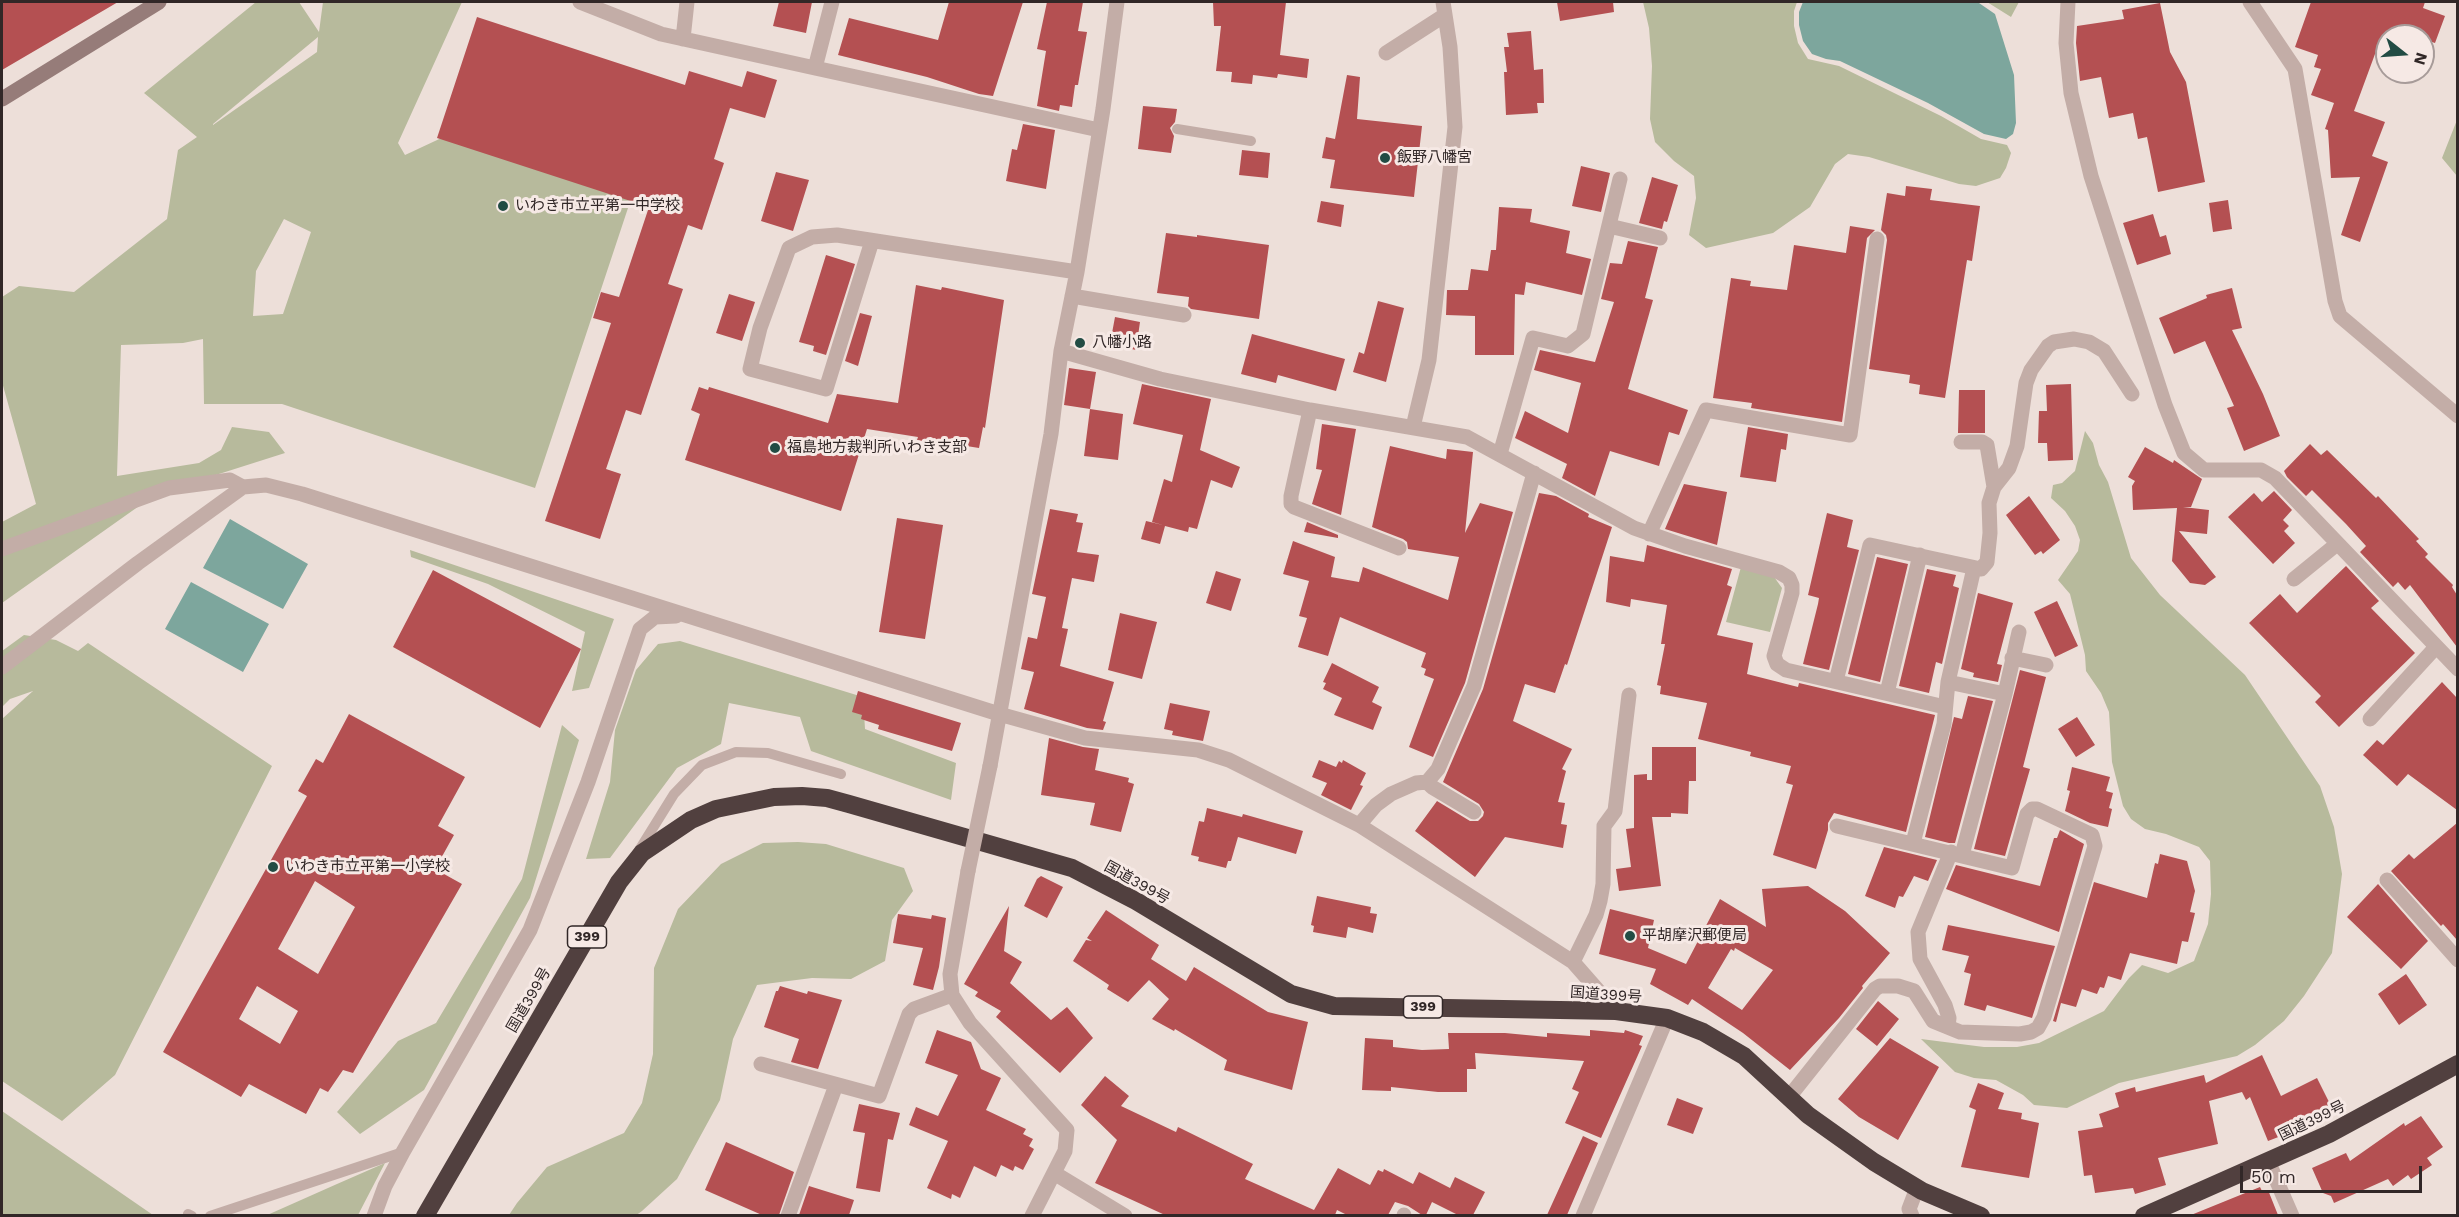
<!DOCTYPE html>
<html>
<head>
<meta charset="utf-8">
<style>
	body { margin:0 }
	#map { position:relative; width:2459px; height:1217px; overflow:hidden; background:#eddfd9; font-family:"Work Sans",sans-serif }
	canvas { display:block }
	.frame { position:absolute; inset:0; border:3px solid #312727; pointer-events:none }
	.north { position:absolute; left:2375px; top:24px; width:60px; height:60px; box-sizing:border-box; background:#f6e9e5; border:2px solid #a79b99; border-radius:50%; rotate:107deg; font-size:16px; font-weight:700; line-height:24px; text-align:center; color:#312727 }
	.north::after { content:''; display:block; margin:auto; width:21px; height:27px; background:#224c44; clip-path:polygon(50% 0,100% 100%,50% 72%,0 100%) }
	.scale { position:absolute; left:2240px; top:1166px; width:182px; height:27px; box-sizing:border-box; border:3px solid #312727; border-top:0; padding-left:8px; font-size:18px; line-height:21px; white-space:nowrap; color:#312727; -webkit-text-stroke:4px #f6e9e5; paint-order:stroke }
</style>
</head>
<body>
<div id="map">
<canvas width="2459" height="1217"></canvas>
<div class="frame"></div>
<div class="north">N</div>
<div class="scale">50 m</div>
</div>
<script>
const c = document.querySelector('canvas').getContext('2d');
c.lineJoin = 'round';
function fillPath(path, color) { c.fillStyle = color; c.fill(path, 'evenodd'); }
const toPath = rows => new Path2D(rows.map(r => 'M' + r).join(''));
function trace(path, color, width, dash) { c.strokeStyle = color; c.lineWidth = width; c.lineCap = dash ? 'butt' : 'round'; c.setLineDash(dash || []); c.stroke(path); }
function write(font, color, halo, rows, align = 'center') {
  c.font = font + ' "Work Sans","Noto Sans JP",sans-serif'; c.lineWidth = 6; c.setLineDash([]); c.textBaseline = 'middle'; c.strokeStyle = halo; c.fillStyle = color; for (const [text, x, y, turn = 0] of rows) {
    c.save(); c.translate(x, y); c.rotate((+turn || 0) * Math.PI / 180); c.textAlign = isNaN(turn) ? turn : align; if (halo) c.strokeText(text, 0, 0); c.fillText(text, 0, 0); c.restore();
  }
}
fillPath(toPath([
	[256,2,299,2,319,32,323,2,462,2,398,143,405,155,450,134,631,199,535,488,282,404,204,404,203,339,183,343,121,345,117,476,199,463,221,450,232,427,269,432,285,453,156,494,2,603,2,522,36,504,2,382,2,297,19,286,74,292,167,219,178,150,197,137,144,93],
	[318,37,317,52,213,125,213,124],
	[284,219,311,232,283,314,253,316,256,271],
	[1643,2,1797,2,1794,11,1794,26,1798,43,1808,59,1839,66,1941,116,1981,139,2007,145,2011,153,2006,168,2000,178,1976,186,1959,184,1869,157,1848,154,1835,164,1810,207,1773,233,1706,248,1689,235,1696,198,1694,176,1674,161,1655,142,1650,119,1652,66,1649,28],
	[1987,2,2019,2,2011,17],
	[2457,120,2457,176,2442,158],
	[2085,431,2093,443,2099,465,2108,482,2131,558,2160,595,2245,675,2320,786,2334,827,2342,874,2332,953,2304,996,2284,1021,2255,1045,2237,1056,2119,1083,2067,1108,2034,1105,2023,1095,1996,1080,1974,1078,1955,1072,1921,1039,1984,1047,2017,1047,2039,1043,2104,1011,2129,978,2142,965,2168,973,2194,961,2208,924,2211,894,2210,861,2199,847,2166,834,2145,829,2131,819,2123,806,2112,762,2109,712,2101,693,2086,671,2085,655,2070,594,2058,580,2078,551,2080,540,2075,526,2065,511,2051,498,2053,485,2062,483,2075,471],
	[410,550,614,619,589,688,572,691,585,632,488,584,411,557],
	[1741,567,1772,574,1782,588,1770,632,1726,622],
	[24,635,56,640,78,651,88,643,272,766,115,1075,62,1121,2,1081,2,719,33,691,10,699,2,707,2,651],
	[680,641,863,697,865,729,956,763,951,800,811,751,800,717,729,703,721,744,677,768,610,858,586,859,610,782,615,730,636,670,658,644],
	[562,725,579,740,530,898,424,1090,360,1134,337,1112,398,1041,436,1023,522,879],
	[798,842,826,844,904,868,913,891,892,920,885,961,851,979,812,978,757,985,733,1039,720,1100,677,1179,642,1211,635,1216,509,1215,517,1203,547,1167,624,1133,642,1103,653,1054,654,968,678,909,721,864,763,843],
	[2,1111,153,1215,2,1215],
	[385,1163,358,1215,265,1216,337,1184]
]), '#b7ba9c');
fillPath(toPath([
	[1803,2,1979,3,1995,14,2014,75,2016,123,2013,134,2006,139,1984,134,1928,103,1840,61,1826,59,1812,54,1803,41,1799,25,1799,12],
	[230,519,308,564,283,609,203,568],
	[191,582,269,624,243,672,165,629]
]), '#7da69d');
fillPath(toPath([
	[2,2,118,2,2,70],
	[779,2,812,2,806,33,773,26],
	[949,2,1023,2,993,96,979,94,927,77,838,55,849,18,938,40],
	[1047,2,1083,2,1078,31,1087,32,1078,85,1075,85,1072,107,1060,105,1059,111,1037,106,1046,51,1037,49],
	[1213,2,1286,2,1280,55,1309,59,1307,78,1278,74,1277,78,1253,75,1252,84,1231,82,1232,72,1216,71,1221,26,1214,26],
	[1557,2,1613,2,1614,12,1560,21],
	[2311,2,2425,2,2423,8,2445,16,2435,43,2423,39,2423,36,2387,36,2387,59,2375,54,2354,111,2385,122,2372,156,2388,162,2360,242,2341,235,2360,177,2331,178,2328,130,2325,129,2334,103,2311,95,2321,69,2314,67,2318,55,2295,47],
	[2160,3,2170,52,2186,82,2205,182,2158,192,2147,137,2138,139,2133,113,2109,118,2101,77,2080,81,2076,43,2077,26,2124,19,2122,10],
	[477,17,685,85,689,71,742,87,747,71,777,80,765,118,730,108,714,159,724,163,702,230,688,225,668,284,683,289,641,415,626,410,606,469,621,474,600,539,545,521,611,323,593,318,601,292,619,297,649,207,437,138],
	[1531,31,1534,70,1543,69,1544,103,1537,103,1538,113,1506,115,1504,72,1507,72,1504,47,1509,47,1507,33],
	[1347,75,1360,77,1357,119,1422,126,1414,197,1330,188,1335,160,1322,158,1326,137,1335,139],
	[1143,106,1177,109,1175,122,1170,128,1174,136,1171,153,1138,149],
	[1023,124,1055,130,1046,189,1006,181,1012,149,1017,150],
	[1242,150,1270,153,1268,178,1239,175],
	[1581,166,1610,173,1601,212,1572,206],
	[776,172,809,180,793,231,761,221],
	[1652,177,1678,185,1667,222,1664,221,1662,229,1639,223],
	[1906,186,1932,189,1930,200,1980,206,1972,261,1967,260,1945,398,1919,394,1920,385,1909,383,1910,375,1869,369,1887,240,1886,235,1881,230,1887,193,1905,196],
	[2228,200,2232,229,2213,232,2209,203],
	[1321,201,1344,205,1341,227,1317,222],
	[1499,207,1532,209,1530,222,1570,231,1566,253,1591,259,1582,295,1526,282,1524,295,1515,294,1514,355,1475,355,1475,316,1446,315,1447,290,1468,290,1471,269,1488,271,1491,250,1496,250],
	[2153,214,2160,237,2166,235,2171,254,2137,265,2123,223],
	[1850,226,1875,230,1867,238,1842,422,1751,408,1752,403,1713,398,1731,278,1751,281,1750,286,1787,290,1794,245,1846,253],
	[1166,233,1197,237,1197,235,1269,245,1259,319,1191,309,1188,306,1189,297,1157,293],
	[1628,241,1658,247,1645,298,1653,300,1628,389,1688,410,1679,435,1669,432,1659,466,1610,451,1595,496,1562,478,1567,464,1515,438,1525,411,1568,433,1581,383,1534,370,1540,350,1595,362,1614,302,1601,299,1610,263,1622,264],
	[826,255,855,264,826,355,813,351,814,346,799,342],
	[916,285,941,290,942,287,1004,300,985,428,983,427,979,448,954,444,953,446,917,440,918,437,867,429,841,511,685,460,700,414,691,410,699,387,708,390,709,387,828,423,837,394,898,403],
	[2232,288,2242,328,2232,330,2263,394,2280,436,2244,451,2227,408,2234,406,2205,341,2174,354,2159,318,2207,298,2206,295],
	[729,294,755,302,742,341,716,333],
	[1378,301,1404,308,1386,382,1353,372,1359,352,1364,354],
	[860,313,872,316,858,366,845,361],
	[1115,317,1140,322,1136,350,1110,344],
	[1252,334,1345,359,1336,391,1278,375,1276,383,1241,374],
	[1069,368,1096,372,1090,409,1123,414,1118,460,1084,456,1090,409,1064,405],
	[1142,384,1211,399,1200,450,1240,467,1232,488,1211,480,1197,529,1189,527,1188,532,1165,526,1160,544,1141,539,1146,521,1163,525,1152,522,1164,479,1172,482,1183,435,1133,424],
	[2071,384,2073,460,2048,461,2047,443,2038,443,2039,411,2047,411,2046,385],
	[1959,390,1985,390,1985,433,1958,433],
	[1322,424,1356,429,1341,515,1312,504,1322,470,1316,469],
	[1748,427,1788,434,1786,450,1781,449,1776,482,1740,477],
	[2310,444,2321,455,2327,450,2376,498,2378,496,2419,539,2416,541,2428,554,2425,557,2453,585,2452,587,2457,595,2457,647,2410,585,2405,590,2398,582,2393,587,2360,552,2366,546,2346,524,2312,490,2306,496,2287,477,2284,471],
	[1390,446,1446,459,1447,449,1473,452,1465,533,1480,503,1513,512,1465,683,1433,757,1409,747,1434,679,1424,675,1426,669,1421,667,1426,653,1340,617,1328,656,1298,647,1307,618,1299,616,1309,581,1283,574,1293,541,1335,557,1331,577,1359,582,1363,567,1448,600,1459,557,1408,549,1407,542,1403,539,1372,527],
	[2145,447,2173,463,2174,460,2202,479,2191,507,2183,507,2209,510,2207,534,2179,531,2216,577,2205,585,2190,583,2172,561,2177,508,2133,510,2132,486,2135,481,2128,477],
	[1684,484,1727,492,1717,545,1665,529],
	[2274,491,2292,510,2283,520,2289,526,2284,531,2295,543,2273,564,2228,517,2254,493,2262,502],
	[1539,493,1556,496,1589,514,1588,517,1612,527,1567,665,1565,664,1555,693,1525,684,1513,721,1572,749,1562,769,1566,771,1558,802,1565,803,1561,824,1567,825,1563,848,1505,837,1475,877,1415,831,1437,801,1470,821,1478,821,1483,816,1484,812,1479,804,1443,782,1483,689],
	[2029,496,2060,540,2043,554,2041,551,2035,555,2006,515],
	[1050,509,1078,514,1076,522,1083,523,1077,552,1099,555,1094,582,1072,578,1062,628,1068,629,1060,666,1114,682,1103,721,1106,722,1103,730,1087,728,1024,709,1034,672,1021,669,1028,637,1037,639,1046,597,1032,594],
	[1827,513,1853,520,1847,547,1859,550,1829,670,1803,664,1818,604,1819,598,1808,595],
	[897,518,943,525,925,639,879,632],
	[1307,522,1338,535,1338,538,1304,532],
	[1647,545,1732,569,1727,585,1732,587,1717,635,1753,643,1747,674,1798,687,1799,683,1935,715,1906,832,1834,813,1828,823,1828,830,1816,869,1773,855,1793,785,1786,783,1791,766,1750,756,1751,752,1698,739,1707,703,1660,694,1661,686,1657,685,1665,644,1661,644,1667,605,1631,599,1630,607,1606,602,1610,556,1644,562],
	[1877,557,1908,564,1880,682,1848,674],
	[2346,566,2379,601,2371,608,2415,653,2339,727,2315,702,2321,696,2249,623,2280,594,2297,613],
	[1927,569,1956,575,1953,586,1959,588,1942,664,1936,662,1929,693,1899,686],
	[433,570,581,649,540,728,393,647],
	[1216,571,1241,579,1231,611,1206,603],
	[1978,593,2013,603,1997,664,2002,665,1998,682,1973,677,1974,673,1961,669],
	[2057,601,2078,646,2055,657,2034,612],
	[1120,613,1157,622,1142,679,1108,670],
	[1332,663,1379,687,1372,702,1382,707,1373,730,1334,715,1342,698,1323,689,1326,683,1323,682],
	[2020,670,2046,677,2023,767,2030,769,2005,856,1974,849],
	[2442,682,2457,698,2457,810,2408,774,2397,786,2363,755,2377,740,2383,745],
	[858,691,961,723,952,751,878,729,879,725,861,719,862,715,852,712],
	[1968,696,1993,701,1955,843,1949,843,1925,837,1954,717,1962,719],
	[1170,703,1210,711,1203,741,1172,735,1173,731,1164,729],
	[349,714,465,777,438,826,454,835,435,869,462,884,353,1073,343,1070,328,1092,320,1088,306,1114,249,1084,241,1097,163,1052,307,796,298,791,316,759,323,763],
	[315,881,355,907,318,974,278,949],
	[257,986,298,1011,280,1044,239,1019],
	[2077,717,2095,745,2076,757,2058,729],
	[1049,738,1083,747,1099,749,1095,770,1129,778,1128,782,1134,784,1121,832,1090,825,1095,803,1041,795],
	[1652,747,1696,747,1696,781,1689,781,1688,814,1671,813,1671,817,1652,817,1661,886,1619,891,1616,869,1631,867,1626,829,1634,828,1634,775,1647,774,1647,780,1652,780],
	[1319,760,1336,767,1339,761,1342,763,1343,760,1366,773,1360,785,1363,786,1351,810,1321,795,1327,783,1312,777],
	[2072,767,2110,777,2106,791,2113,793,2109,808,2112,809,2108,827,2090,823,2065,811,2070,791,2067,790],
	[1207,808,1242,817,1243,814,1303,831,1296,854,1238,837,1231,861,1228,861,1226,868,1198,861,1199,857,1191,855,1199,821,1204,822],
	[2457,823,2457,940,2443,924,2441,926,2391,871,2409,854,2414,859],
	[2060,830,2084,844,2059,932,1946,889,1956,865,2040,886,2054,838,2057,838],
	[1884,847,1937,860,1928,881,1914,876,1903,897,1899,896,1895,908,1865,896],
	[2160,854,2187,861,2195,891,2190,912,2195,913,2188,942,2182,941,2177,964,2130,953,2121,980,2108,976,2104,988,2100,987,2097,994,2082,989,2076,1007,2061,1003,2056,1022,2053,1021,2094,882,2147,898,2155,863,2158,864],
	[1041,876,1063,887,1047,918,1024,906,1037,879],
	[2378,884,2428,941,2401,969,2347,917],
	[1808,886,1845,911,1890,953,1862,986,1863,988,1839,1018,1790,1070,1743,1033,1692,999,1688,1005,1650,984,1656,969,1599,954,1610,909,1654,920,1648,948,1686,964,1720,899,1766,927,1762,889],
	[1735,948,1773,970,1742,1010,1708,988,1731,949,1734,951],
	[1317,896,1371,907,1370,913,1377,914,1373,933,1348,927,1346,938,1313,932,1314,926,1311,925],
	[1009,906,1004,951,1022,962,1010,983,1051,1020,1067,1007,1093,1038,1060,1073,996,1017,1001,1011,975,996,978,992,964,984],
	[1106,910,1159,945,1151,959,1186,981,1194,967,1268,1012,1308,1022,1292,1090,1224,1070,1227,1060,1175,1029,1174,1031,1152,1019,1169,999,1149,980,1128,1002,1107,989,1109,985,1073,961,1086,940,1092,941,1087,938],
	[898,914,931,919,932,915,946,918,939,967,933,990,913,985,923,948,893,943],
	[1948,925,2055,946,2032,1018,1987,1005,1985,1011,1964,1005,1971,974,1964,972,1969,956,1942,950],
	[2406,974,2427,1005,2399,1025,2378,994],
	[780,986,807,994,808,991,842,1000,818,1069,791,1062,799,1039,764,1027,776,991,778,991],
	[1878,1001,1899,1019,1877,1046,1856,1029],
	[937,1030,971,1042,981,1069,1001,1078,986,1110,1026,1129,1023,1134,1033,1139,1029,1146,1034,1149,1023,1170,1015,1166,1013,1171,1001,1165,996,1177,974,1166,960,1198,952,1194,951,1199,927,1188,948,1141,909,1125,916,1107,938,1116,958,1075,925,1063],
	[1590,1030,1624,1033,1625,1030,1643,1036,1639,1045,1642,1046,1601,1138,1565,1123,1579,1092,1572,1089,1584,1061,1475,1053,1476,1069,1467,1069,1467,1092,1438,1092,1391,1087,1391,1091,1362,1090,1365,1038,1393,1040,1393,1047,1422,1050,1449,1049,1448,1033,1505,1033,1547,1037,1547,1033,1590,1036],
	[1890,1038,1939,1067,1898,1140,1859,1117,1838,1099],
	[2262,1055,2281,1096,2317,1078,2334,1112,2282,1138,2281,1136,2268,1141,2250,1097,2246,1100,2242,1092,2209,1101,2218,1144,2158,1158,2166,1185,2135,1194,2133,1188,2095,1193,2092,1175,2084,1176,2078,1131,2103,1127,2099,1114,2119,1107,2115,1093,2135,1087,2136,1092,2204,1075,2206,1083],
	[1105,1076,1129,1096,1121,1106,1176,1132,1178,1127,1253,1164,1245,1179,1314,1210,1338,1168,1370,1185,1378,1170,1383,1172,1384,1169,1413,1184,1419,1172,1450,1188,1455,1177,1485,1192,1473,1215,1458,1215,1432,1202,1426,1215,1422,1215,1408,1206,1395,1202,1388,1215,1347,1215,1337,1210,1335,1215,1165,1215,1095,1183,1117,1140,1081,1105],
	[1978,1083,2004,1093,1998,1109,2022,1113,2021,1119,2039,1123,2029,1178,1961,1167,1976,1110,1969,1107],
	[1677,1098,1703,1108,1693,1134,1667,1125],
	[859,1104,900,1113,893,1140,888,1139,880,1192,856,1188,865,1133,853,1131],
	[2421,1116,2443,1147,2427,1158,2432,1165,2411,1179,2408,1175,2393,1186,2388,1179,2334,1203,2331,1196,2323,1193,2312,1168,2346,1153,2350,1161,2404,1123,2405,1126],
	[1583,1136,1598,1143,1567,1215,1547,1215],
	[726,1142,794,1172,779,1215,762,1215,705,1190],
	[809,1186,854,1200,849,1215,799,1215],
	[2260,1187,2263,1193,2268,1190,2278,1215,2191,1215]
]), '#b45052');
trace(toPath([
	[1177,129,1251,141],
	[638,852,674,794,702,765,736,752,768,753,841,774],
	[188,1214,192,1216],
	[210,1216,403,1152]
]), '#c3ada7', 10);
trace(toPath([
	[580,2,661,34,815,68,832,2],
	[2068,2,2066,43,2071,93,2091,176,2165,405,2184,453,2204,470,2261,470,2275,478,2458,669],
	[2250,2,2295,69,2335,301,2340,316,2458,416],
	[683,39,687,2],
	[1386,53,1445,15],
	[815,68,1099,130],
	[1609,226,1660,238],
	[872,241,826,389,750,369,760,328,789,248,812,237,837,235,1077,272],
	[1072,296,1184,315],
	[1061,351,1160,379,1310,410,1467,437,1634,528,1685,546,1779,572,1789,578,1792,585,1792,593,1774,656,1777,664,1786,670,1945,707],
	[1310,410,1291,496,1291,504,1294,507,1399,548],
	[1413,427,1429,360,1455,127,1450,47,1443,2],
	[1961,442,1982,442,1987,445,1994,487],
	[1500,454,1533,338,1568,346,1583,334,1620,179],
	[1649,534,1706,410,1850,435,1877,239],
	[2,549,169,488,230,480,243,487],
	[2294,579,2337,544],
	[2012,658,2046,665],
	[2,667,138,563,243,487,266,485,302,494,999,714,1085,738,1198,750,1229,760,1359,825,1573,962,1616,1011],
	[1836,681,1870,545,1981,569,1987,562,1990,533,1989,503,1994,487,2009,468,2017,446,2026,383,2031,370,2048,346,2054,342,2074,339,2089,342,2104,351,2132,394],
	[1948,682,2005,694],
	[1887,693,1920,555],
	[2370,719,2436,647],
	[990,766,1051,434,1061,351,1077,272,1103,109,1117,2],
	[1427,782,1432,787,1474,812],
	[1359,825,1376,805,1391,794,1416,783,1427,782,1438,769,1474,686,1534,473],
	[1913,843,1944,724,1948,682,1974,568],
	[1962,855,2005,694,2019,632],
	[968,871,950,974,952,995,970,1023,1067,1130,1065,1151,1032,1216],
	[2387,880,2458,960],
	[1573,962,1596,915,1600,901,1603,884,1604,826,1615,811,1629,695],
	[1948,1027,1949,1018,1945,1005,1920,959,1918,932,1951,852],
	[761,1064,879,1096,909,1014,914,1009,952,995],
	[1789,1097,1875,989,1880,986,1898,986,1914,991,1933,1021,1960,1032,2020,1034,2031,1032,2038,1028,2044,1017,2095,846,2092,835,2037,809,2032,809,2027,814,2012,868,1837,826],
	[2268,1161,2292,1216],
	[1054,1173,1125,1216],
	[374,1216,385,1186,403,1152,530,930,588,782,640,629,655,617,676,616],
	[788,1216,836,1085],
	[1404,1216,1404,1215],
	[1583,1216,1667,1018],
	[1912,1216,1909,1209,1917,1188]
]), '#c3ada7', 15);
trace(toPath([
	[2,99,159,2]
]), '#967c79', 15);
trace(toPath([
	[425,1216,619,882,642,853,691,820,716,809,774,797,802,796,827,798,849,804,1072,868,1136,901,1291,994,1334,1006,1616,1011,1667,1018,1703,1032,1744,1056,1808,1115,1874,1162,1922,1191,1981,1216],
	[2144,1216,2329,1134,2458,1064]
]), '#51403f', 18);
trace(toPath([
	[968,871,990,766]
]), '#c3ada7', 15);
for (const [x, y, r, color] of [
	[1385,158,6,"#224c44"],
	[503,206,6,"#224c44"],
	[1080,343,6,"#224c44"],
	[775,448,6,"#224c44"],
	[273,867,6,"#224c44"],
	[1630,936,6,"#224c44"]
]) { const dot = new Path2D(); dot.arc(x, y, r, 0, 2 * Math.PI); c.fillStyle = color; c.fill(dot); trace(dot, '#f6e9e5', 2); }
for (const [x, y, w] of [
	[587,937,39],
	[1423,1007,39]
]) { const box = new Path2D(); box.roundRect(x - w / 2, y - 11, w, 22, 4.5); c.fillStyle = '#f6e9e5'; c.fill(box); trace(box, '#312727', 1.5); }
write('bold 14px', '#312727', null, [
	["399",587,937],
	["399",1423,1007]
]);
write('15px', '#312727', '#f6e9e5', [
	["飯野八幡宮",1397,158],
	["いわき市立平第一中学校",515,206],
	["八幡小路",1092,343],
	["福島地方裁判所いわき支部",787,448],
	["いわき市立平第一小学校",285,867],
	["平胡摩沢郵便局",1642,936]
], 'left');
write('15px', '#312727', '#f6e9e5', [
	["国道399号",1137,883,29],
	["国道399号",1606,995,4],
	["国道399号",529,1000,-60],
	["国道399号",2312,1121,-26]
]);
</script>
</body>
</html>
